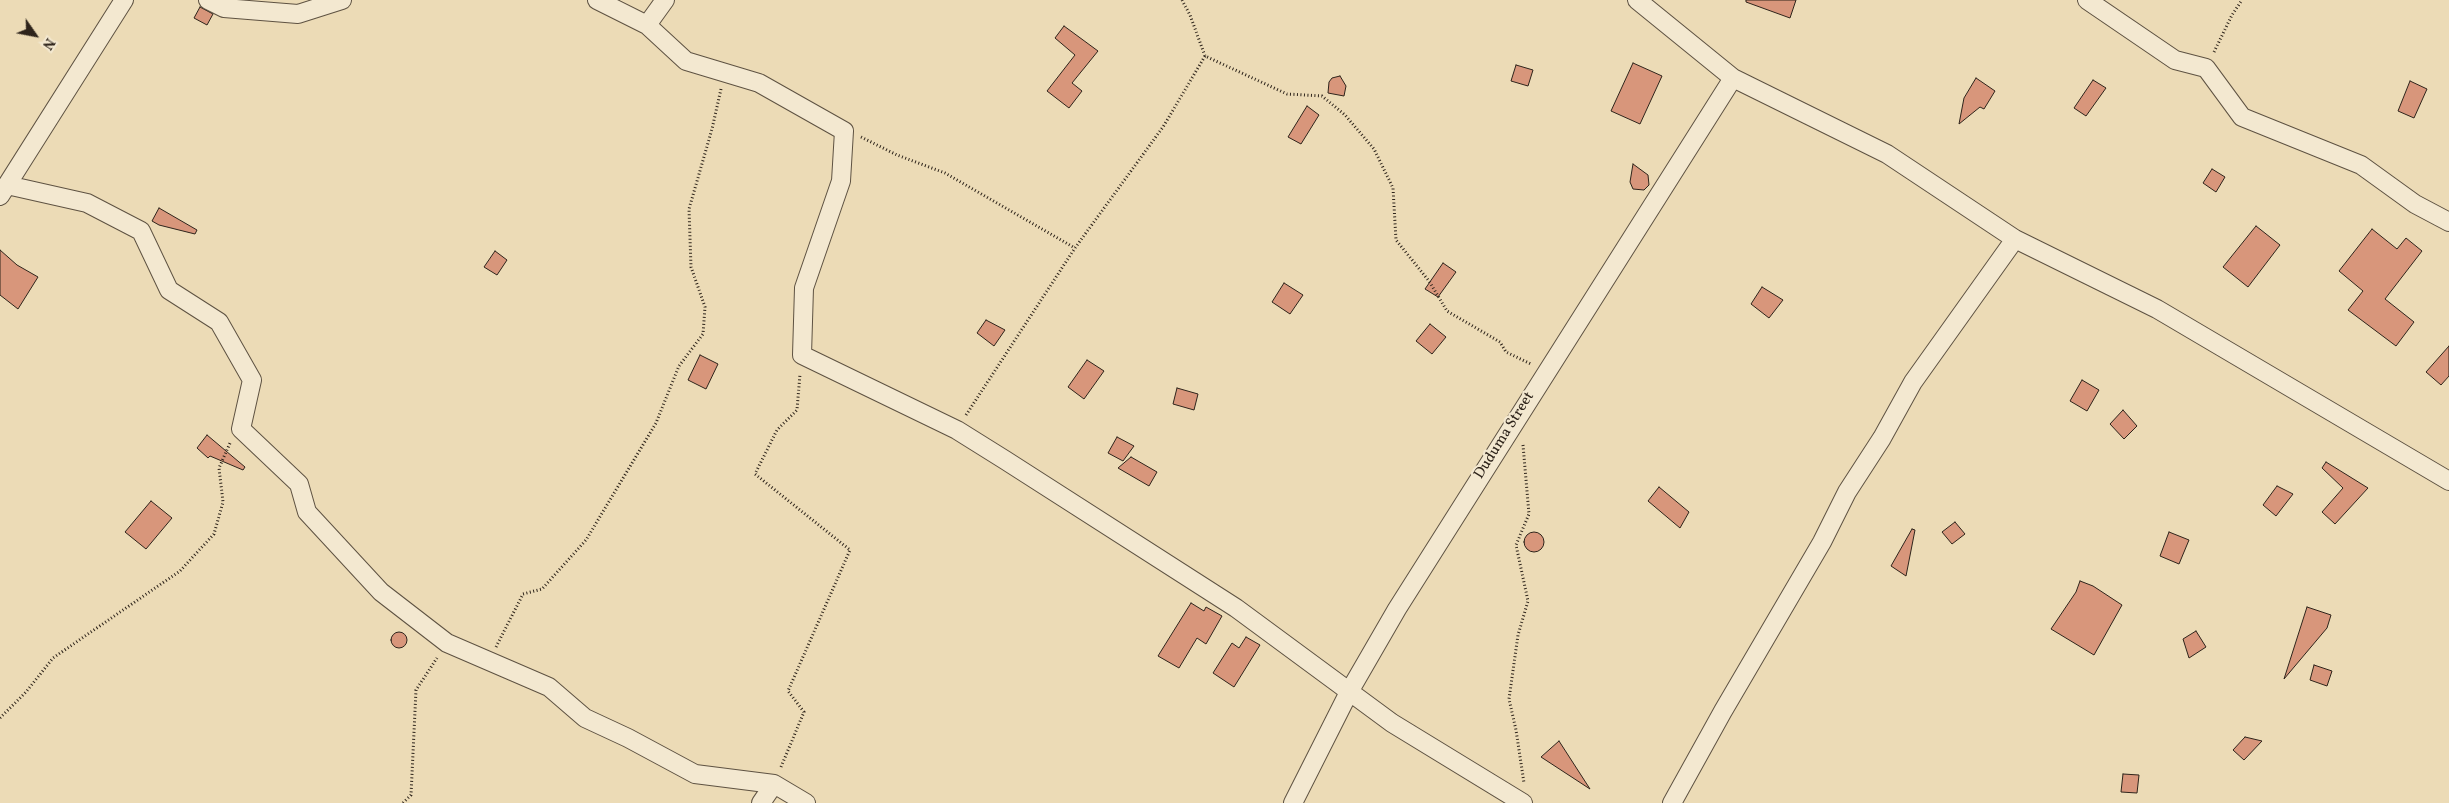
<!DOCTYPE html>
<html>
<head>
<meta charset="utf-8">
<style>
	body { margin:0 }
	#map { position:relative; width:2449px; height:803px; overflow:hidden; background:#ecdbb6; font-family:Vollkorn,serif }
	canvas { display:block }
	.north { position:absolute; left:10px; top:10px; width:50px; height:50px; -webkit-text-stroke:4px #f3e8d0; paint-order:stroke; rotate:123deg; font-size:14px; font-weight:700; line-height:20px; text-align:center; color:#2e241b }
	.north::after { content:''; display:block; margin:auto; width:18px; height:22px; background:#2e241b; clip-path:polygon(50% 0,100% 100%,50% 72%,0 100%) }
</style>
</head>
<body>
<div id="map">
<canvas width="2449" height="803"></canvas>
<div class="north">N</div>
</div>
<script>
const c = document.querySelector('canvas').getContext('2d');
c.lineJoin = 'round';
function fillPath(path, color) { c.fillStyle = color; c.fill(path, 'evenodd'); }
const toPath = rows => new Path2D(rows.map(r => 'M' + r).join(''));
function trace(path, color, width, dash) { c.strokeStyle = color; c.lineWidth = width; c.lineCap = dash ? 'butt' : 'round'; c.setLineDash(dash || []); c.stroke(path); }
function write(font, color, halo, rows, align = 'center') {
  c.font = font + ' Vollkorn,serif'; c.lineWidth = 4.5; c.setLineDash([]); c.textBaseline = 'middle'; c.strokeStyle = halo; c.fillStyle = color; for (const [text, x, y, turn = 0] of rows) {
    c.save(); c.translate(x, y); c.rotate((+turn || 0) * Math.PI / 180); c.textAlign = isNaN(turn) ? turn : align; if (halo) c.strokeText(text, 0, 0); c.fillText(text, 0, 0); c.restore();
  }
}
const building = toPath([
	[1746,0,1796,0,1790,18,1746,2,1746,0],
	[200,7,213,14,207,25,194,18,200,7],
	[1064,26,1098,51,1072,83,1082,91,1069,108,1047,91,1075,55,1055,38,1064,26],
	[1633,63,1662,76,1640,124,1611,111,1633,63],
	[1516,65,1533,70,1528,86,1511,81,1516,65],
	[1340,76,1346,86,1344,96,1328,93,1329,82,1332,78,1340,76],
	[1976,78,1995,91,1984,109,1980,107,1959,124,1964,98,1976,78],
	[2093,80,2106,88,2086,116,2074,108,2093,80],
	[2410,81,2427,89,2414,118,2398,111,2410,81],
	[1307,106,1319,115,1301,144,1288,137,1307,106],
	[1633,164,1648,175,1649,185,1644,190,1633,189,1630,182,1633,164],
	[2212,169,2225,177,2216,192,2203,183,2212,169],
	[159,208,197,230,195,234,159,225,152,221,159,208],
	[2256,226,2280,245,2248,287,2223,267,2256,226],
	[2372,229,2397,249,2406,238,2422,251,2385,299,2414,322,2396,346,2348,310,2363,291,2339,271,2372,229],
	[0,250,17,265,38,277,18,309,0,295,0,250],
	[495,251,507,260,497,275,484,267,495,251],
	[1443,263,1456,272,1438,297,1425,289,1443,263],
	[1284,283,1303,295,1290,314,1272,302,1284,283],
	[1762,287,1783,300,1769,318,1751,304,1762,287],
	[986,320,1005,330,994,346,977,333,986,320],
	[1430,324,1446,337,1432,354,1416,341,1430,324],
	[2449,346,2449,376,2441,385,2426,372,2449,346],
	[700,355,718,364,706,389,688,380,700,355],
	[1087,360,1104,371,1084,399,1068,387,1087,360],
	[2082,380,2099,390,2087,411,2070,401,2082,380],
	[1177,388,1198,394,1194,410,1173,404,1177,388],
	[2123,410,2137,426,2124,439,2110,424,2123,410],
	[207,435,245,467,243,470,210,456,208,458,197,448,207,435],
	[1117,437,1134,446,1123,461,1108,453,1117,437],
	[1131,457,1157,472,1149,486,1118,468,1131,457],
	[2326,462,2368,488,2335,524,2322,512,2343,488,2322,468,2326,462],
	[2277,486,2293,494,2276,516,2263,505,2277,486],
	[1659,487,1689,512,1680,528,1648,501,1659,487],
	[151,501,172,518,146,549,125,532,151,501],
	[1955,522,1965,534,1952,544,1942,532,1955,522],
	[1912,529,1915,530,1906,576,1891,566,1912,529],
	'1524 542a10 10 0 1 1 20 0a10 10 0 1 1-20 0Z',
	[2169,532,2189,540,2179,564,2160,556,2169,532],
	[2080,581,2093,586,2122,605,2094,655,2051,629,2076,592,2080,581],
	[1191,603,1204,611,1206,607,1222,616,1206,644,1197,638,1179,668,1158,656,1191,603],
	[2307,607,2331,615,2327,628,2284,679,2307,607],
	[2196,631,2206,647,2189,658,2183,639,2196,631],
	'391 640a8 8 0 1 1 16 0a8 8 0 1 1-16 0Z',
	[1246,637,1260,645,1234,687,1213,673,1232,643,1239,648,1246,637],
	[2314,665,2332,671,2327,686,2310,680,2314,665],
	[2245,737,2262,741,2244,760,2233,750,2245,737],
	[1559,741,1590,789,1541,757,1559,741],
	[2123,774,2139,775,2137,793,2121,792,2123,774]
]);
fillPath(building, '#d8967b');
trace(building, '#2e241b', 1);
const street = toPath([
	[208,0,224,8,298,14,342,0],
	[597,0,647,25,665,0],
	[1637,0,1733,78,1887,154,2015,239,2157,309,2449,481],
	[2087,0,2175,60,2206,68,2242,117,2361,165,2415,204,2449,222],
	[647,25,686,61,759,83,844,131,841,181,804,288,802,355,957,430,1005,460,1236,608,1392,723,1523,803],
	[7,185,87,203,141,231,169,290,219,322,252,380,241,429,299,484,307,512,381,592,447,643,549,687,585,718,628,738,695,774,774,784,806,803],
	[0,196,124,0],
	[761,803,774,784],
	[1293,803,1349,692,1397,609,1733,78],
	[1672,803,1723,711,1822,542,1847,492,1882,438,1913,382,2015,239]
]);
trace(street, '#5e5242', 20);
trace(toPath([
	[1182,0,1190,15,1205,56,1287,94,1322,96,1345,115,1374,149,1393,188,1396,240,1429,281,1447,311,1500,342,1506,352,1531,364],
	[2214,52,2232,15,2242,0],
	[861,137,897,155,945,173,1075,248],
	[966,415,1075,248,1163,127,1205,56],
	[1523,445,1529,514,1516,545,1528,601,1518,635,1509,699,1516,730,1524,783],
	[496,647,523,594,542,589,586,540,656,423,679,366,703,334,705,307,691,267,689,209,712,129,721,89],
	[0,718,26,692,53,658,180,571,214,534,223,502,219,468,230,443],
	[781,767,804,712,788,691,850,550,755,474,777,430,797,410,800,374],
	[403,803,411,795,416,690,437,658]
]), '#2e241b', 3, [1, 2.5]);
trace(street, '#f3e8d0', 18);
write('15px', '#2e241b', '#f3e8d0', [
	["Duduma Street",1505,436,-58]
]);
</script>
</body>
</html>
